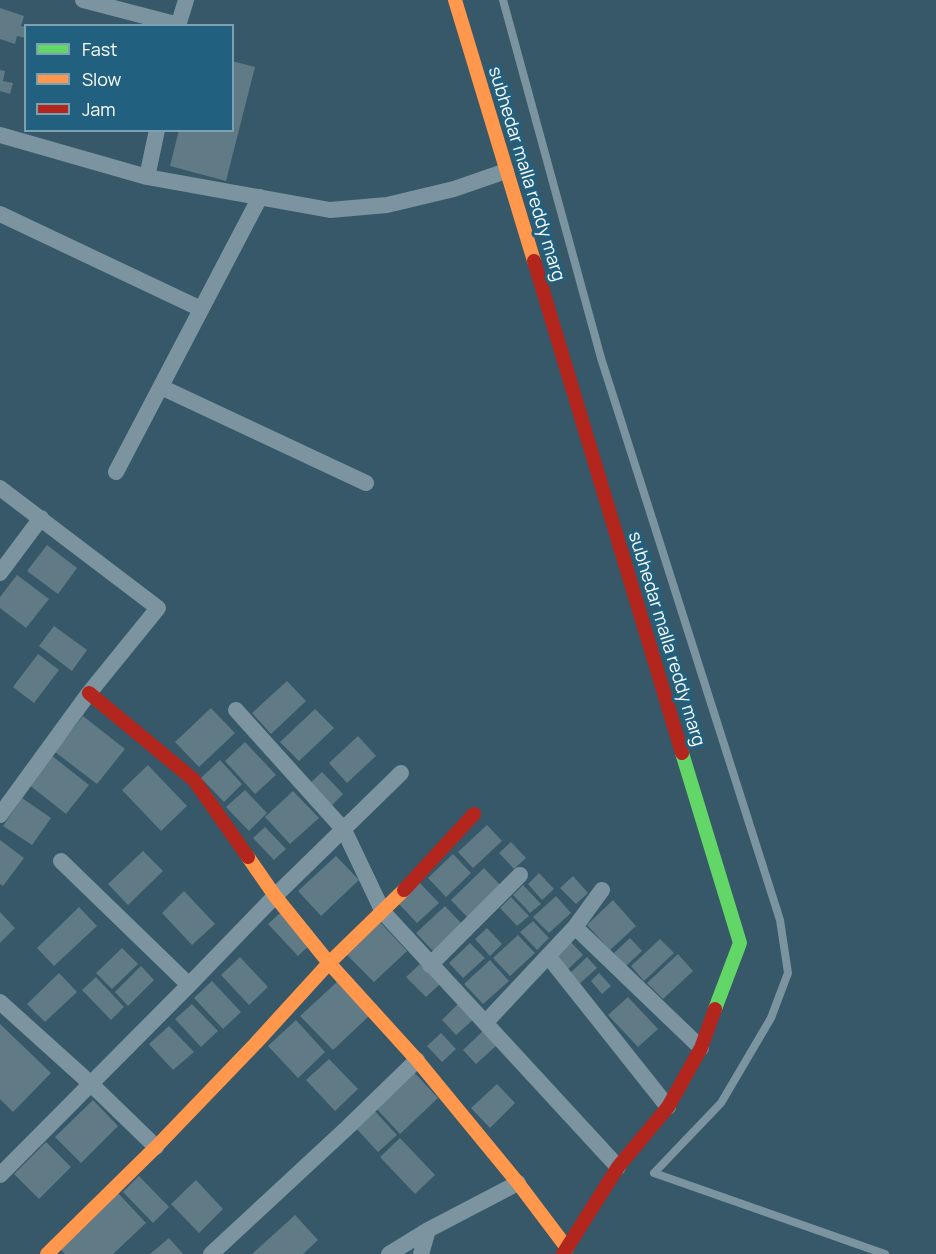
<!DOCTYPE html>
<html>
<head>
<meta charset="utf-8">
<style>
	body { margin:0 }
	#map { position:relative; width:936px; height:1254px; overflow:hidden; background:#365869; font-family:Manrope,sans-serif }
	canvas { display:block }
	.legend { position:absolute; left:24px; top:24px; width:210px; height:108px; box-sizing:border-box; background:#21607e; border:2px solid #7aa0b2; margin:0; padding:8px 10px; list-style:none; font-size:18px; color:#fff }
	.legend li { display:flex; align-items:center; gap:12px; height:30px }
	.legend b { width:30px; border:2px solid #7aa0b2 }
</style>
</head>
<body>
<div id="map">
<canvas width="936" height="1254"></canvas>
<ul class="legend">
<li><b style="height:8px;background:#63d668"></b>Fast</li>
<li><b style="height:8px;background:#ff974d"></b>Slow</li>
<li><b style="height:8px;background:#b3261e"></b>Jam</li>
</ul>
</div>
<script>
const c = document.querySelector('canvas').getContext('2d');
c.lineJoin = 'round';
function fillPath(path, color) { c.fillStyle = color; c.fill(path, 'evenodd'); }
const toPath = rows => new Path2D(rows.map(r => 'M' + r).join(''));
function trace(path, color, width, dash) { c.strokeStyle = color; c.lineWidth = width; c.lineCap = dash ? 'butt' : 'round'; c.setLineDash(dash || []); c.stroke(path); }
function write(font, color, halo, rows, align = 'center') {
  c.font = font + ' Manrope,sans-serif'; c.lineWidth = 6; c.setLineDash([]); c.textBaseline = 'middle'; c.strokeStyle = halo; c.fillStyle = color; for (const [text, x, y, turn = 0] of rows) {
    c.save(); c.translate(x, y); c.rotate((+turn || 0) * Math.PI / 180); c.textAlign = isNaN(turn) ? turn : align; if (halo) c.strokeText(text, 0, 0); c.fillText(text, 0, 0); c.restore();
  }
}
fillPath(toPath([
	[0,8,24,16,21,26,26,27,26,38,17,36,15,44,0,39],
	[232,61,255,67,226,181,170,166,179,130,232,130],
	[0,70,5,71,3,81,13,83,10,94,0,91],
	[47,545,77,568,58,594,27,571],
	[17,575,49,599,26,628,0,608,0,597],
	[54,626,87,650,72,671,39,646],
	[38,654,59,670,34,703,13,687],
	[287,681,306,701,271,734,252,713],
	[211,708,235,733,199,767,175,742],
	[315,709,334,728,299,761,280,742],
	[83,716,125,749,97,784,55,752],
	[358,736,376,756,347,783,329,763],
	[245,742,276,775,255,794,225,761],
	[51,755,89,785,66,814,28,784],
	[220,760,242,784,224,802,201,778],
	[148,765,187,806,161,831,122,790],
	[322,772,343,794,330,807,309,784],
	[245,790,267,813,249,831,226,807],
	[293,791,319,818,290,844,265,817],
	[22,798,51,818,32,845,3,826],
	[487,825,502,841,473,868,458,852],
	[265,827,286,849,274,860,253,838],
	[0,840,24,858,3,886,0,884],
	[511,842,526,858,514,869,499,853],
	[143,851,163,871,128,905,108,884],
	[453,854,471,873,446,897,428,878],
	[336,856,359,880,321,916,298,891],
	[484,868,502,887,468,918,451,900],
	[539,873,554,889,542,900,528,884],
	[573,876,588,893,576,904,560,888],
	[418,881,439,903,417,923,396,901],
	[523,885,541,904,530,913,513,895],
	[184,891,215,924,192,945,162,913],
	[556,896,571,913,549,933,533,917],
	[511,897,529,916,517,926,500,908],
	[613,900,636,926,610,950,587,925],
	[445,906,462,924,433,951,416,933],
	[79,907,97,926,54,966,37,948],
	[0,912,15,928,0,943],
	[280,913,310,945,298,956,268,924],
	[533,921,549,938,537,950,520,932],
	[380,922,407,951,374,982,346,954],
	[487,928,502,944,490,956,475,939],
	[518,935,535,953,510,976,493,958],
	[630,938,642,951,626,966,614,953],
	[660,939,674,953,644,981,631,966],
	[569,940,583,955,565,972,551,957],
	[470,943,485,958,463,978,449,963],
	[122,948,138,964,112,989,96,973],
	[678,954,693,971,663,999,647,983],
	[240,957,268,987,249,1005,221,975],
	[587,957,597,968,577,986,567,976],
	[490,960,509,981,483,1004,464,984],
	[420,964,440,984,426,997,406,977],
	[141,966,154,980,128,1006,115,992],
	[59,973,77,992,45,1022,27,1004],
	[599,973,611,986,602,994,591,981],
	[96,977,124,1007,111,1020,82,990],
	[212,981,241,1012,223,1029,194,998],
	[337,982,369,1016,333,1050,300,1016],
	[628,997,658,1029,638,1047,608,1015],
	[460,1002,475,1018,456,1035,442,1020],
	[192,1004,218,1031,201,1047,175,1019],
	[296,1020,325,1052,298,1078,268,1046],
	[0,1024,51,1073,13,1112,0,1099],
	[169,1026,194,1052,173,1070,149,1044],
	[484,1030,497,1045,476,1064,463,1050],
	[441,1033,456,1049,442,1062,427,1046],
	[329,1059,358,1089,335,1111,306,1080],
	[412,1070,438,1098,400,1134,374,1106],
	[497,1084,515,1103,490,1128,471,1108],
	[93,1100,118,1126,81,1163,55,1137],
	[373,1109,397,1135,378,1152,354,1126],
	[400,1138,435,1175,415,1194,380,1157],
	[46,1142,71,1167,39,1199,14,1174],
	[139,1176,169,1207,153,1223,123,1192],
	[196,1180,223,1209,199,1233,171,1204],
	[118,1193,146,1223,113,1254,65,1254,59,1248],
	[295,1215,318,1240,303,1254,252,1254],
	[169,1238,183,1254,150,1254]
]), '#607a86');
trace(toPath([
	[503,0,601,358,780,920,788,973,771,1018,721,1103,654,1173,885,1254]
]), '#7b94a0', 8);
trace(toPath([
	[83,0,179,25],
	[178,26,186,0],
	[0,135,147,177,330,210,387,205,454,189,506,171],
	[147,177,157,130],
	[0,214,201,309],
	[161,387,366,483],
	[116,472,260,197],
	[0,488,158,608,89,693,0,815],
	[0,573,41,518],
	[236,710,344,830,383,912,618,1167],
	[61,861,189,985],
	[575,927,701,1048],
	[548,956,668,1107],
	[430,965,520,875],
	[0,1002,91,1084,156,1147],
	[486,1022,575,927,602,890],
	[0,1175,189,985,275,896,401,773],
	[211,1254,348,1127,417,1060],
	[389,1254,428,1230,518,1183],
	[421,1254,428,1230]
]), '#7b94a0', 16);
trace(toPath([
	[682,753,740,943,715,1009]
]), '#63d668', 14);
trace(toPath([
	[455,0,534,261],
	[248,857,275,896,329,963,417,1060,518,1183,567,1248],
	[47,1254,156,1147,256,1043,329,963,404,890]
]), '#ff974d', 14);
trace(toPath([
	[534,261,682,753],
	[89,693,194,780,248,857],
	[404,890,474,814],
	[563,1254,618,1167,668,1107,701,1048,715,1009]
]), '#b3261e', 14);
write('18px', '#fff', '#21607e', [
	["subhedar malla reddy marg",526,174,73],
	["subhedar malla reddy marg",666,639,73]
]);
</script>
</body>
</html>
